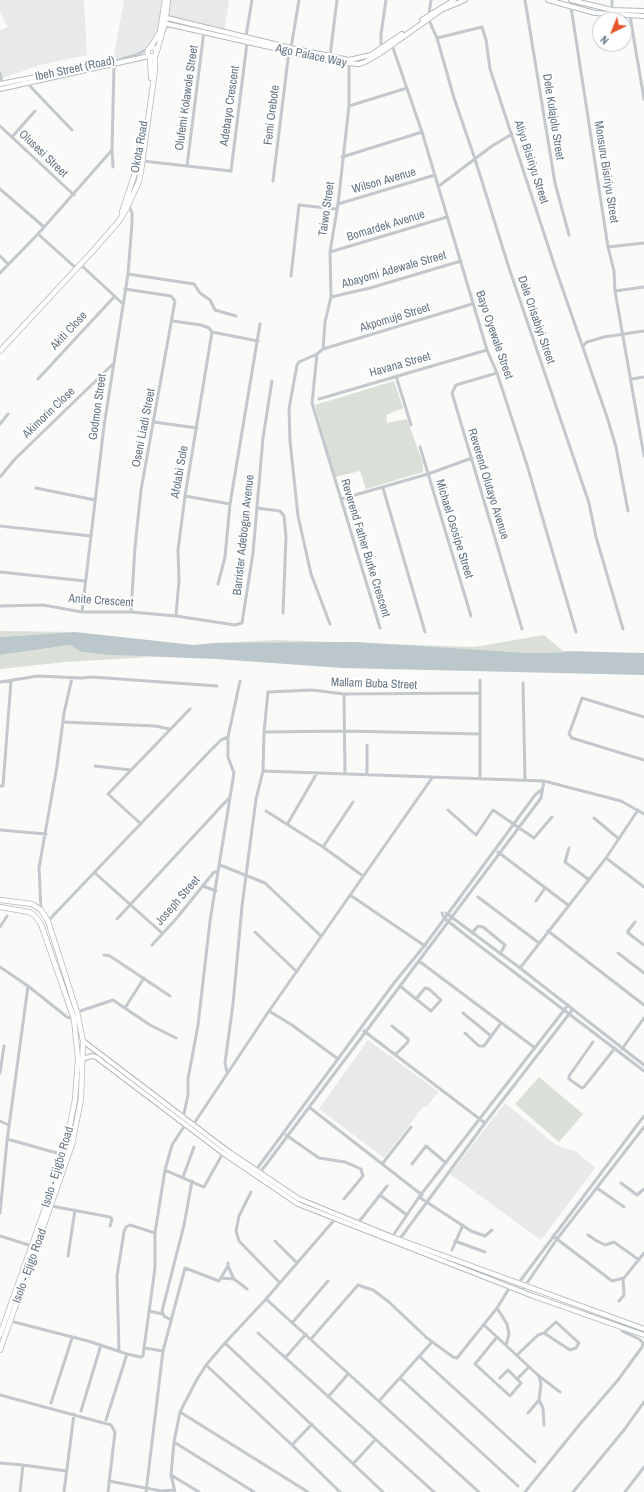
<!DOCTYPE html>
<html>
<head>
<meta charset="utf-8">
<style>
	body { margin:0 }
	#map { position:relative; width:644px; height:1492px; overflow:hidden; background:#fafaf8; font-family:"Archivo Narrow",sans-serif }
	canvas { display:block }
	.north { position:absolute; left:592px; top:12px; width:40px; height:40px; box-sizing:border-box; background:#fff; border:1px solid #c1c8cd; border-radius:50%; rotate:223deg; font-size:11px; font-weight:700; line-height:16px; text-align:center; color:#657683 }
	.north::after { content:''; display:block; margin:auto; width:14px; height:18px; background:#e4572e; clip-path:polygon(50% 0,100% 100%,50% 72%,0 100%) }
</style>
</head>
<body>
<div id="map">
<canvas width="644" height="1492"></canvas>
<div class="north">N</div>
</div>
<script>
const c = document.querySelector('canvas').getContext('2d');
c.lineJoin = 'round';
function fillPath(path, color) { c.fillStyle = color; c.fill(path, 'evenodd'); }
const toPath = rows => new Path2D(rows.map(r => 'M' + r).join(''));
function trace(path, color, width, dash) { c.strokeStyle = color; c.lineWidth = width; c.lineCap = dash ? 'butt' : 'round'; c.setLineDash(dash || []); c.stroke(path); }
function write(font, color, halo, rows, align = 'center') {
  c.font = font + ' "Archivo Narrow",sans-serif'; c.lineWidth = 4; c.setLineDash([]); c.textBaseline = 'middle'; c.strokeStyle = halo; c.fillStyle = color; for (const [text, x, y, turn = 0] of rows) {
    c.save(); c.translate(x, y); c.rotate((+turn || 0) * Math.PI / 180); c.textAlign = isNaN(turn) ? turn : align; if (halo) c.strokeText(text, 0, 0); c.fillText(text, 0, 0); c.restore();
  }
}
fillPath(toPath([
	[0,0,84,0,87,55,40,65,0,79,0,30,8,27,0,12],
	[124,0,229,0,224,35,169,28,151,48,113,62],
	[368,1040,439,1092,426,1107,424,1106,384,1158,319,1109],
	[505,1103,556,1145,577,1152,595,1168,541,1240,450,1174]
]), '#e8e9e9');
fillPath(toPath([
	[394,381,403,408,386,415,387,423,407,419,423,464,423,472,366,489,360,471,335,477,315,405],
	[0,631,75,632,0,637],
	[544,635,563,651,572,652,527,653,214,643,278,640,475,647],
	[70,645,81,652,151,657,65,662,0,669,0,655],
	[539,1077,583,1114,559,1142,515,1104]
]), '#dadfd7');
fillPath(toPath([
	[75,632,194,645,214,643,356,642,527,653,568,652,563,651,644,653,644,675,342,668,216,659,113,655,81,652,70,645,0,655,0,637]
]), '#bbc7cb');
const secondary = toPath([
	[548,0,595,13,644,16],
	[571,0,612,10,644,11],
	[163,17,291,48,349,60,371,55,402,34],
	[422,20,454,0],
	[163,23,336,62,359,64,365,62,379,54,441,10,465,0],
	[0,84,112,62],
	[0,89,149,56],
	[83,1041,229,1152,299,1199,392,1237,644,1329],
	[83,1059,91,1056,96,1057,223,1153,298,1204,533,1296,644,1335]
]);
const primary = toPath([
	'147.5 52a4.5 4.5 0 1 1 9 0a4.5 4.5 0 1 1-9 0Z',
	[150,48,160,32,165,0],
	[157,51,165,23,168,0],
	[150,57,151,78],
	[122,212,136,170,143,128],
	[0,351,91,253,119,221,127,208,139,181,141,171,155,70,155,56],
	[0,900,32,904,41,910,48,921,77,1012,83,1041,81,1099,72,1145,0,1350],
	[0,907,29,912,34,915,41,924,74,1019,78,1059,75,1100,64,1155,0,1335]
]);
trace(secondary, '#b3babf', 6);
trace(primary, '#b5babe', 6);
trace(toPath([
	[525,0,555,183,569,235],
	[571,7,608,247,614,271,615,291,644,456],
	[612,10,612,0],
	[429,14,431,0],
	[630,16,644,99],
	[428,18,437,38,454,98,475,159,509,268,589,503,596,537,623,629],
	[437,38,482,27,486,40,490,69,555,267,607,417,616,447,628,511],
	[245,42,252,0],
	[392,45,422,132,487,350,497,373,527,465,576,632],
	[291,48,299,0],
	[381,49,381,34,386,0],
	[330,56,337,0],
	[112,62,136,55,148,49],
	[0,73,2,84],
	[28,84,72,130],
	[349,106,407,88],
	[0,126,74,195],
	[12,137,35,111],
	[112,150,113,167],
	[342,157,422,132],
	[143,161,231,171,247,43],
	[187,166,204,31],
	[273,181,289,51],
	[439,186,492,146,512,134],
	[0,189,44,227],
	[338,204,435,175],
	[38,234,77,269],
	[608,247,644,243],
	[330,252,447,217],
	[0,256,8,264],
	[81,265,122,303],
	[0,273,38,234,112,150,114,65],
	[128,274,194,284,200,293,210,300,215,310,236,316],
	[291,276,299,205,336,209],
	[125,289,171,296,175,301,141,490,135,547,131,612],
	[615,291,644,287],
	[331,297,370,288,461,261],
	[173,321,201,325,209,328,212,332,258,341],
	[583,346,587,342,604,337,644,331],
	[323,349,472,304],
	[317,354,312,403,380,628],
	[497,373,456,385,452,393,522,629],
	[396,376,411,425],
	[38,379,114,297],
	[632,379,644,377],
	[319,399,487,350],
	[154,422,197,428],
	[0,424,8,414],
	[420,447,471,616],
	[0,477,15,459,113,364],
	[36,488,95,500],
	[383,488,425,632],
	[185,496,230,504,225,557,218,584],
	[341,499,428,474,472,458],
	[230,504,260,324],
	[257,508,280,511,284,516,286,537,283,613],
	[0,526,91,536],
	[0,572,85,581],
	[0,606,43,605,82,612,131,612,176,616,235,625,242,623,253,553,263,438,272,381],
	[82,612,104,426,128,274,132,223,132,213,130,208,127,208],
	[176,616,179,580,178,550,185,496,212,332],
	[330,624,311,574,298,516,290,441,289,409,297,365,299,362,317,354,323,349,325,322,331,297,330,252,338,204,349,106,349,65],
	[0,682,38,676,81,678,92,677,217,686],
	[523,683,525,780],
	[344,694,345,774],
	[644,717,582,698,569,734,572,738,644,760],
	[63,722,155,726,170,729],
	[264,732,345,731,480,734],
	[95,766,131,770],
	[263,771,544,781,621,801,644,814],
	[367,774,367,745],
	[480,779,480,680],
	[0,786,3,786,11,681],
	[448,810,476,835,493,810,534,838,552,817],
	[266,811,323,847,363,876],
	[594,818,619,839],
	[288,823,317,773],
	[141,824,108,794,190,709],
	[0,830,46,834],
	[323,847,353,802],
	[569,848,565,862,588,879],
	[498,852,568,905],
	[606,858,644,887],
	[220,865,265,883,321,936],
	[95,873,162,933],
	[203,886,216,891],
	[350,895,425,946],
	[478,897,539,943],
	[536,901,545,888],
	[41,910,39,868,57,766,64,713,72,678],
	[442,913,444,918,468,937,644,1071],
	[446,913,520,968,644,1065],
	[117,919,229,798],
	[48,921,209,752,221,740,228,737],
	[635,922,628,931,628,933,644,945],
	[0,927,7,916],
	[548,931,644,1005],
	[255,932,297,972],
	[472,933,478,926,483,927,505,945,500,954],
	[152,945,176,919,214,872,218,872],
	[618,953,644,973],
	[104,955,110,956,170,996],
	[419,961,535,1048],
	[0,967,28,986,67,1017,74,1019],
	[520,968,606,858,638,810],
	[400,986,416,999],
	[425,988,429,989,441,1000,431,1011,416,999,425,988],
	[125,1008,144,978],
	[269,1011,292,1025,338,1059],
	[77,1012,113,1000,150,1025,176,1038],
	[463,1013,491,1036],
	[392,1026,408,1039,408,1042,395,1055],
	[364,1031,485,1123],
	[465,1033,479,1046,484,1046,501,1023],
	[593,1042,569,1076,569,1079,582,1088,584,1087,615,1048],
	[622,1049,644,1018],
	[227,1072,225,1063,233,1004,242,906,256,799,263,771,264,732,268,692,312,690,344,694,479,693],
	[0,1073,4,1046],
	[309,1107,422,1195],
	[183,1118,188,1095,188,1079,198,1025,210,921,234,773,228,757,228,737,240,681],
	[0,1121,9,1125],
	[193,1125,269,1011,432,778],
	[286,1135,319,1158,345,1162,361,1169,363,1176,344,1199],
	[7,1139,64,1155],
	[383,1163,411,1127],
	[412,1164,426,1146,446,1163],
	[165,1170,204,1187,223,1153],
	[253,1174,394,983,425,945,535,795,541,790],
	[259,1174,541,798,544,781],
	[183,1177,194,1147],
	[621,1183,637,1195,644,1189],
	[597,1188,624,1207],
	[251,1192,239,1216,236,1231,239,1241,280,1283],
	[380,1195,407,1215],
	[419,1197,471,1231,485,1236,492,1230],
	[51,1206,110,1217,112,1219,110,1226],
	[0,1213,7,1141,28,986],
	[358,1223,387,1186],
	[588,1235,597,1241,605,1245,614,1242,639,1260],
	[0,1236,32,1246],
	[553,1236,612,1281,624,1278,644,1253],
	[392,1237,419,1197,568,1005],
	[399,1240,485,1123,573,1009],
	[275,1241,297,1263],
	[455,1241,485,1252],
	[452,1250,463,1225],
	[68,1256,75,1210],
	[228,1266,234,1279],
	[221,1278,234,1279,247,1289],
	[514,1289,644,1116],
	[521,1292,557,1239,644,1127],
	[266,1299,479,1492],
	[619,1301,624,1295,623,1279],
	[497,1308,507,1324,509,1334,506,1345],
	[149,1311,162,1314],
	[171,1320,164,1316,162,1311,184,1225,192,1181],
	[10,1321,88,1341,127,1354,106,1420],
	[292,1323,328,1281],
	[484,1325,539,1376,560,1392],
	[258,1333,434,1492],
	[497,1337,475,1364,510,1396,521,1383,508,1370,500,1378],
	[311,1339,358,1285,373,1290,389,1302,427,1338,453,1357,457,1358,497,1308,510,1287],
	[225,1343,383,1492],
	[144,1348,155,1268,155,1233,165,1170,172,1145,185,1125],
	[119,1351,117,1276,124,1232,126,1227,130,1225,155,1233],
	[127,1354,140,1357,143,1356,144,1348,163,1351],
	[517,1355,538,1335,544,1333,556,1322,579,1343,576,1348,570,1350,544,1333],
	[420,1357,535,1462],
	[285,1358,306,1334],
	[206,1365,292,1445,340,1492],
	[400,1378,518,1486],
	[518,1378,529,1367],
	[0,1395,111,1425,115,1432,108,1492],
	[328,1397,348,1374],
	[539,1400,543,1408,544,1425],
	[379,1401,432,1342],
	[51,1403,72,1338],
	[81,1411,101,1345],
	[180,1412,308,1492],
	[528,1413,539,1400,541,1384,539,1376],
	[174,1442,254,1492],
	[292,1445,312,1424],
	[0,1463,23,1465],
	[353,1464,375,1440],
	[171,1475,199,1492],
	[109,1481,161,1491,174,1490],
	[20,1492,23,1465,66,1471],
	[64,1492,74,1414],
	[146,1492,163,1351,185,1268,219,1281,228,1266,228,1263],
	[175,1492,171,1475,174,1442,180,1412,196,1381,206,1365,225,1343,266,1299,336,1218],
	[525,1492,580,1424,618,1380,642,1347,643,1343,639,1339,622,1331,623,1328],
	[573,1492,624,1430,644,1402],
	[625,1492,644,1467]
]), '#c3c8cc', 3);
trace(secondary, '#fff', 4);
trace(primary, '#fff', 4.5);
write('12px', '#657683', '#fff', [
	["Ago Palace Way",311,56,12],
	["Ibeh Street (Road)",75,69,-12],
	["Olufemi Kolawole Street",187,98,-82],
	["Adebayo Crescent",230,106,-82],
	["Femi Orebote",272,115,-83],
	["Dele Kulajolu Street",553,117,81],
	["Okota Road",140,147,-80],
	["Olusesi Street",43,154,44],
	["Aliyu Bisiriyu Street",531,162,72],
	["Monsuru Bisiriyu Street",606,172,81],
	["Wilson Avenue",384,181,-16],
	["Taiwo Street",327,209,-82],
	["Bomardek Avenue",386,226,-17],
	["Abayomi Adewale Street",394,270,-16],
	["Akpomuje Street",395,318,-17],
	["Dele Orisabiyi Street",536,320,71],
	["Akiti Close",69,331,-47],
	["Bayo Oyewale Street",494,335,71],
	["Havana Street",400,365,-16],
	["Godmon Street",98,407,-82],
	["Akimorin Close",49,413,-44],
	["Oseni Liadi Street",144,428,-79],
	["Afolabi Sole",180,472,-80],
	["Reverend Olutayo Avenue",488,484,73],
	["Michael Ososipe Street",454,529,73],
	["Barrister Adebogun Avenue",244,535,-84],
	["Reverend Father Burke Crescent",365,548,73],
	["Anite Crescent",101,601,4],
	["Mallam Buba Street",374,684,2],
	["Joseph Street",178,901,-49],
	["Isolo - Ejigbo Road",58,1167,-73],
	["Isolo - Ejigo Road",30,1266,-70]
]);
</script>
</body>
</html>
